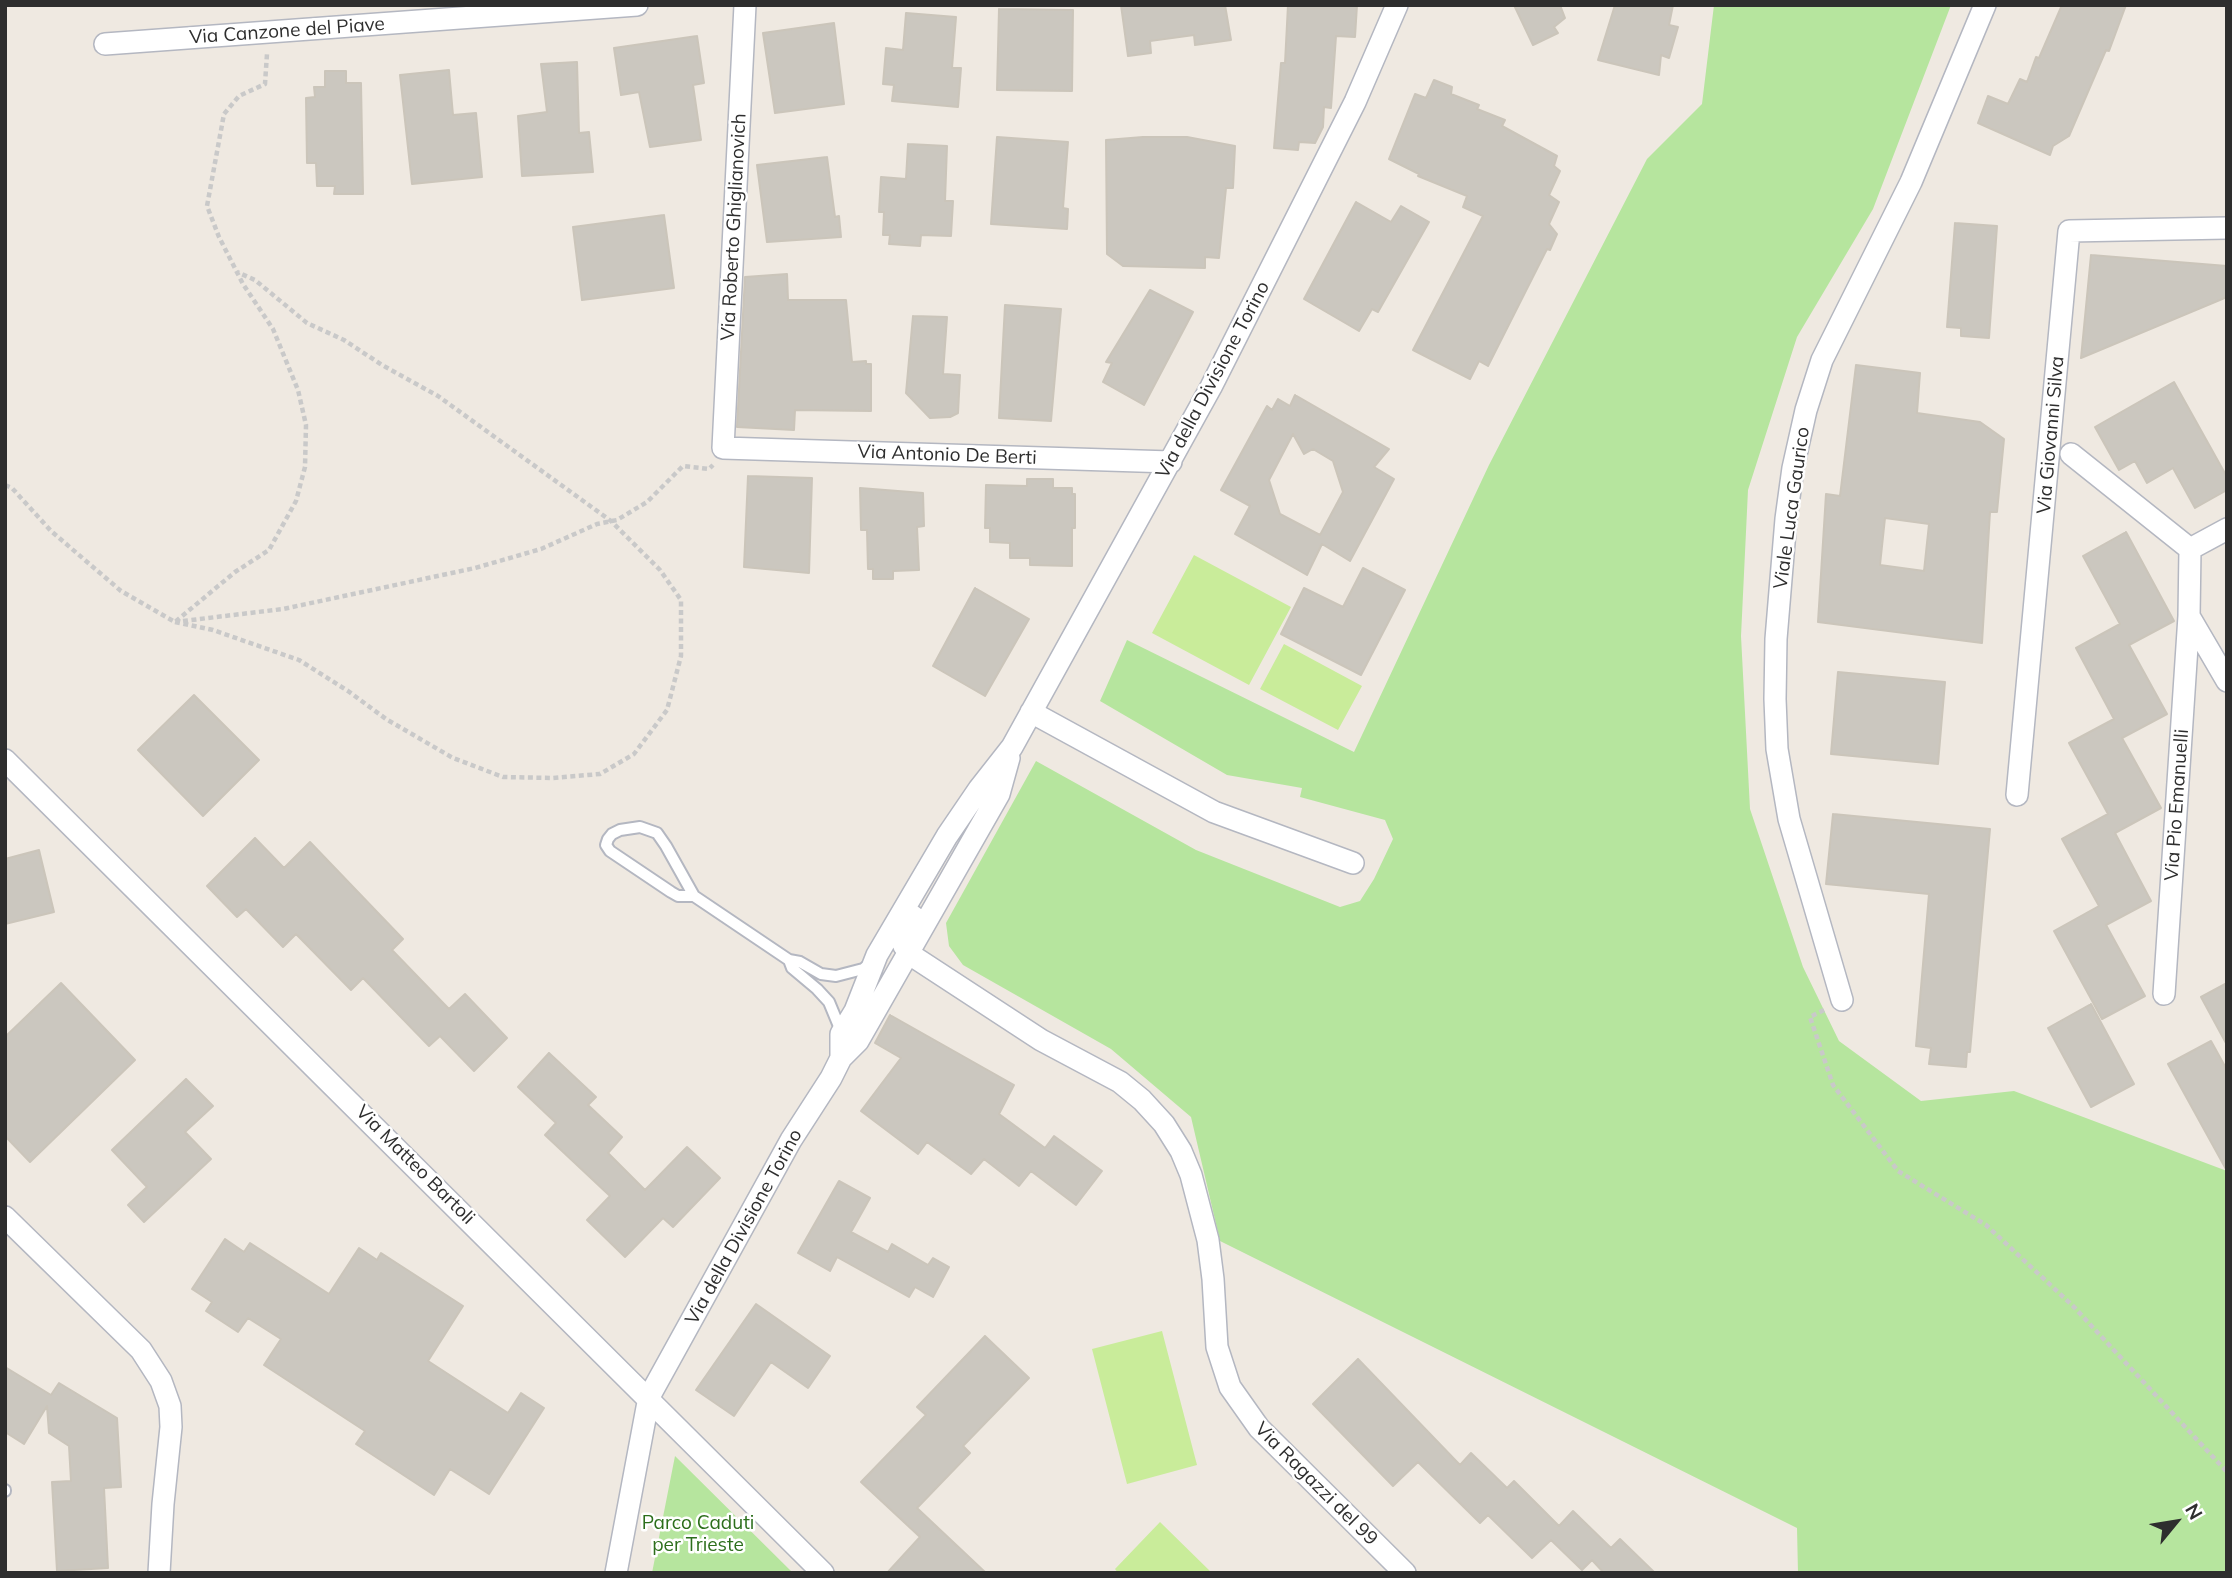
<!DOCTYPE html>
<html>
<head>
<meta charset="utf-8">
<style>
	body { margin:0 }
	#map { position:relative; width:2232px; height:1578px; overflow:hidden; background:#efe9e1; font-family:Mulish,sans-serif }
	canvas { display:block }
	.frame { position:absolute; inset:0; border:7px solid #2e2e2e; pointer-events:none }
	.north { position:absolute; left:2141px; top:1487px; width:70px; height:70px; -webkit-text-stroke:5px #fff; paint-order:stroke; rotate:60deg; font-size:19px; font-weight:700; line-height:28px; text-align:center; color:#2e2e2e }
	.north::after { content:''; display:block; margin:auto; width:24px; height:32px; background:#2e2e2e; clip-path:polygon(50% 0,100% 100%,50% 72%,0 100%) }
</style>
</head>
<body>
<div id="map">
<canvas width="2232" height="1578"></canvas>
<div class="frame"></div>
<div class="north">N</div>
</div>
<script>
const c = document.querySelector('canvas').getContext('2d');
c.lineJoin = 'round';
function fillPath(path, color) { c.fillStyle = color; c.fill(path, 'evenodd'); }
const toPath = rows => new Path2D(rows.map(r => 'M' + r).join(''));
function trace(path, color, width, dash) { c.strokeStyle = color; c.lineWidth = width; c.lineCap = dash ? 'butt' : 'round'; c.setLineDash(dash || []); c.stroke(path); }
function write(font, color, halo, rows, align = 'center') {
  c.font = font + ' Mulish,sans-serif'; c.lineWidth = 5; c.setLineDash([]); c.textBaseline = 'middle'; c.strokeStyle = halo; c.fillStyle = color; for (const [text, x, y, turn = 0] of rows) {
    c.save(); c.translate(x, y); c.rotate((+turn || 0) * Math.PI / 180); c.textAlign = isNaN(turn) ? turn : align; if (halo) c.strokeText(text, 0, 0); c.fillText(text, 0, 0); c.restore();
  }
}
fillPath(toPath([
	[1714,5,1951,5,1873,209,1797,337,1748,490,1741,636,1750,809,1803,967,1839,1041,1921,1101,2014,1091,2227,1171,2227,1573,1798,1573,1797,1528,1220,1241,1191,1117,1111,1049,963,965,949,946,946,923,1036,761,1196,850,1340,907,1360,901,1374,879,1393,839,1385,820,1300,797,1302,788,1227,775,1100,701,1127,640,1354,752,1489,465,1647,159,1702,104],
	[675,1456,793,1573,652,1573]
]), '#b6e59e');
fillPath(toPath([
	[1194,555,1291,607,1249,685,1152,633],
	[1284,644,1362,686,1338,730,1260,689],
	[1162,1331,1197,1465,1127,1484,1092,1349],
	[1160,1522,1212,1573,1118,1573,1115,1569]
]), '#c9ec9a');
const building = toPath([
	[1121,5,1225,5,1231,40,1195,45,1194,35,1150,41,1151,53,1128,56,1121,5],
	[1288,5,1357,5,1355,37,1336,36,1331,108,1324,107,1323,127,1315,143,1299,142,1298,150,1274,148,1281,63,1285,63,1288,5],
	[1514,5,1560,5,1565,18,1554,27,1558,33,1533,45,1514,5],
	[1615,5,1673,5,1669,25,1678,27,1669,58,1661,55,1659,75,1598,60,1615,5],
	[2062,5,2126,5,2109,51,2106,50,2069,136,2053,146,2050,155,1978,123,1988,96,2008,104,2020,79,2027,82,2036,57,2039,58,2062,5],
	[999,9,1073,10,1072,91,997,90,999,9],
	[906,13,956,17,952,68,961,68,958,107,892,101,894,85,883,84,886,48,903,50,906,13],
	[834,23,844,104,775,113,763,33,834,23],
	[697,36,704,83,693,85,701,140,650,147,639,92,621,95,614,48,697,36],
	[577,62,579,133,589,132,593,172,522,176,518,116,547,112,541,64,577,62],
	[449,70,453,115,476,113,482,177,412,184,400,75,449,70],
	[325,71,346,71,346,83,361,83,363,194,334,194,335,186,317,186,316,163,307,163,306,98,315,97,314,87,325,87,325,71],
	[1434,80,1452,87,1451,94,1479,105,1477,109,1505,120,1502,126,1557,156,1554,166,1560,171,1549,195,1559,202,1549,224,1557,234,1550,250,1547,249,1488,366,1479,361,1470,379,1413,350,1483,216,1463,207,1467,196,1418,176,1419,174,1389,159,1415,94,1426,98,1434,80],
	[997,137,1068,142,1063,208,1068,209,1067,229,991,224,997,137],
	[1143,137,1187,137,1235,146,1233,188,1226,188,1219,258,1205,257,1205,268,1123,266,1107,254,1106,140,1143,137],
	[908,144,947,146,945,201,953,201,951,236,921,235,920,246,889,244,890,235,883,235,884,212,879,212,881,177,906,179,908,144],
	[827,157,835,217,839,216,841,237,767,242,757,165,827,157],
	[1356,202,1391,222,1401,206,1429,222,1378,312,1372,309,1359,331,1304,299,1356,202],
	[664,215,674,288,582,300,573,227,664,215],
	[1955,223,1997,226,1989,338,1961,336,1961,328,1947,327,1955,223],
	[2091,255,2227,266,2227,297,2081,358,2091,255],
	[787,274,788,300,846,300,852,362,866,361,866,364,871,364,871,411,795,410,794,430,737,427,745,277,787,274],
	[1150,290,1193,312,1144,405,1103,382,1112,363,1106,362,1150,290],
	[1005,305,1061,309,1051,421,999,418,1005,305],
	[913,316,947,317,943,374,960,375,958,413,950,417,930,418,906,393,913,316],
	[1856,365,1920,373,1917,413,1980,422,2004,439,1997,512,1990,512,1982,643,1818,622,1826,494,1840,496,1856,365],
	[1885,518,1929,524,1924,571,1880,565,1885,518],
	[2174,382,2227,477,2227,490,2195,508,2173,468,2147,483,2135,461,2119,470,2095,427,2174,382],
	[1295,395,1389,449,1374,467,1394,479,1350,561,1322,544,1307,575,1235,534,1250,506,1221,490,1267,406,1272,410,1278,399,1290,406,1295,395],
	[1293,434,1304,454,1313,449,1333,461,1343,492,1320,535,1280,514,1269,480,1293,434],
	[748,476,812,478,809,573,744,567,748,476],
	[1027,479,1053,479,1053,488,1072,488,1072,494,1075,494,1075,528,1072,528,1072,566,1030,565,1030,558,1010,558,1010,543,990,542,990,528,985,528,986,485,1027,486,1027,479],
	[860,488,923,493,924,526,917,527,919,570,893,571,893,579,873,579,873,569,868,569,867,530,861,530,860,488],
	[2126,532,2174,621,2129,645,2167,714,2122,738,2161,808,2115,833,2151,901,2106,925,2145,996,2102,1019,2054,931,2099,906,2062,839,2108,814,2069,743,2114,719,2076,648,2120,624,2083,556,2126,532],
	[1363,568,1405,590,1361,675,1281,634,1304,588,1343,607,1363,568],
	[975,588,1029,619,985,696,933,666,975,588],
	[1838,672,1945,682,1938,764,1831,754,1838,672],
	[194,695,259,760,203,816,138,750,194,695],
	[1833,814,1990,829,1970,1052,1967,1052,1966,1067,1929,1064,1931,1048,1916,1046,1929,894,1826,884,1833,814],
	[255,838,284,868,310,842,403,939,392,950,449,1009,465,994,507,1038,474,1071,440,1036,429,1046,363,978,351,990,296,934,283,947,246,909,237,917,207,886,255,838],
	[39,850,54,912,5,924,5,859,39,850],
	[61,983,135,1060,30,1162,5,1136,5,1037,61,983],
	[2227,983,2227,1045,2201,997,2227,983],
	[2091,1004,2134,1084,2091,1107,2048,1028,2091,1004],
	[890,1015,1014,1085,999,1114,1045,1148,1054,1136,1102,1171,1076,1205,1031,1171,1019,1186,984,1159,971,1174,927,1142,918,1154,861,1111,901,1058,875,1043,890,1015],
	[2211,1041,2227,1070,2227,1171,2168,1064,2211,1041],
	[549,1053,596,1097,588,1105,622,1137,608,1153,645,1190,687,1147,720,1178,673,1227,663,1218,625,1257,587,1220,610,1196,545,1135,556,1123,518,1087,549,1053],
	[186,1079,213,1106,185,1132,211,1159,144,1222,128,1205,147,1187,112,1150,186,1079],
	[839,1181,870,1198,851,1232,888,1252,892,1244,928,1265,933,1258,949,1267,933,1297,915,1287,909,1297,837,1257,830,1271,798,1253,839,1181],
	[225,1239,244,1252,250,1243,329,1294,359,1248,377,1260,381,1253,463,1306,428,1361,508,1413,521,1393,544,1408,489,1494,450,1469,434,1495,356,1444,365,1431,264,1365,281,1339,248,1318,238,1332,206,1311,212,1302,192,1289,225,1239],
	[756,1304,830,1356,808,1388,771,1362,734,1416,696,1390,756,1304],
	[985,1336,1029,1378,963,1446,970,1453,917,1508,986,1573,887,1573,920,1537,861,1482,926,1415,917,1407,985,1336],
	[1358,1359,1460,1465,1471,1453,1507,1488,1514,1481,1559,1526,1573,1511,1611,1548,1620,1539,1655,1573,1604,1573,1592,1560,1582,1570,1551,1540,1532,1558,1488,1515,1480,1523,1418,1462,1393,1486,1313,1404,1358,1359],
	[5,1367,51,1395,59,1383,117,1418,121,1487,104,1488,108,1568,57,1571,52,1482,71,1481,69,1446,49,1433,47,1406,24,1444,5,1432,5,1367]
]);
fillPath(building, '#cbc7bf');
trace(building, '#cbc5ba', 2);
const lane = toPath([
	[694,896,678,896,671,892,610,851,606,845,608,839,612,834,620,830,640,827,657,833,666,846,694,896,789,960,800,962,821,974,836,976,863,969,871,963],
	[789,960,792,968,817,989,829,1002,841,1031],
	[5,1490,5,1491]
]);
const street = toPath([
	[745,5,723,448,1171,462],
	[105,44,637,5],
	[2071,454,2190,549],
	[2189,616,2227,681],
	[1031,712,1214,812,1353,863],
	[5,760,823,1573],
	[2017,795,2069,231,2227,228],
	[913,916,902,939,904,946,914,957,1041,1040,1120,1082,1142,1100,1164,1124,1181,1151,1191,1175,1208,1240,1213,1279,1217,1347,1230,1387,1259,1428,1405,1573],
	[2164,994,2189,616,2190,549,2227,529],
	[1842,1000,1789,819,1777,749,1775,699,1776,639,1786,519,1793,468,1806,410,1822,360,1911,182,1985,5],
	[841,1058,841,1034,855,1011,877,955,947,836,979,789,1012,747,1211,387,1355,102,1397,5],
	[5,1217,141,1350,161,1381,170,1406,171,1427,163,1504,159,1573],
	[616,1573,649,1397,791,1140,831,1078,841,1058,858,1041,999,794,1009,758]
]);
trace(lane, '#b4b7c1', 14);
trace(street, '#b4b7c1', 24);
trace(toPath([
	[5,485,12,488,51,531,121,591,175,622,235,572,269,550,296,501,305,467,306,425,298,390,273,329,243,284,219,237,207,206,224,114,239,96,265,84,267,54],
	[183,621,283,609,475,568,541,549,597,524,617,520,647,502,683,466,709,469,713,465],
	[175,622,213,630,299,660,348,691,386,719,453,758,503,777,552,778,600,774,634,754,667,710,681,656,681,600,660,570,611,521,438,396,382,365,344,340,307,323,255,280,237,272],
	[1824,1010,1810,1017,1833,1085,1898,1171,1986,1225,2073,1306,2227,1472]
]), '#c9c9c9', 4.5, [5, 3.5]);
trace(lane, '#fff', 10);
trace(street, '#fff', 21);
write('19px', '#2e2e2e', '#fff', [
	["Via Canzone del Piave",287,31,-4],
	["Via Roberto Ghiglianovich",734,227,-87],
	["Via della Divisione Torino",1213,380,-62],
	["Via Giovanni Silva",2051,435,-85],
	["Via Antonio De Berti",947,455,2],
	["Viale Luca Gaurico",1792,508,-82],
	["Via Pio Emanuelli",2177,805,-86],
	["Via Matteo Bartoli",415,1165,45],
	["Via della Divisione Torino",744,1227,-61],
	["Via Ragazzi del 99",1316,1484,45]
]);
write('19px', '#2c6e1b', '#fff', [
	["Parco Caduti",698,1523],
	["per Trieste",698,1545]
]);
</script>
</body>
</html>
